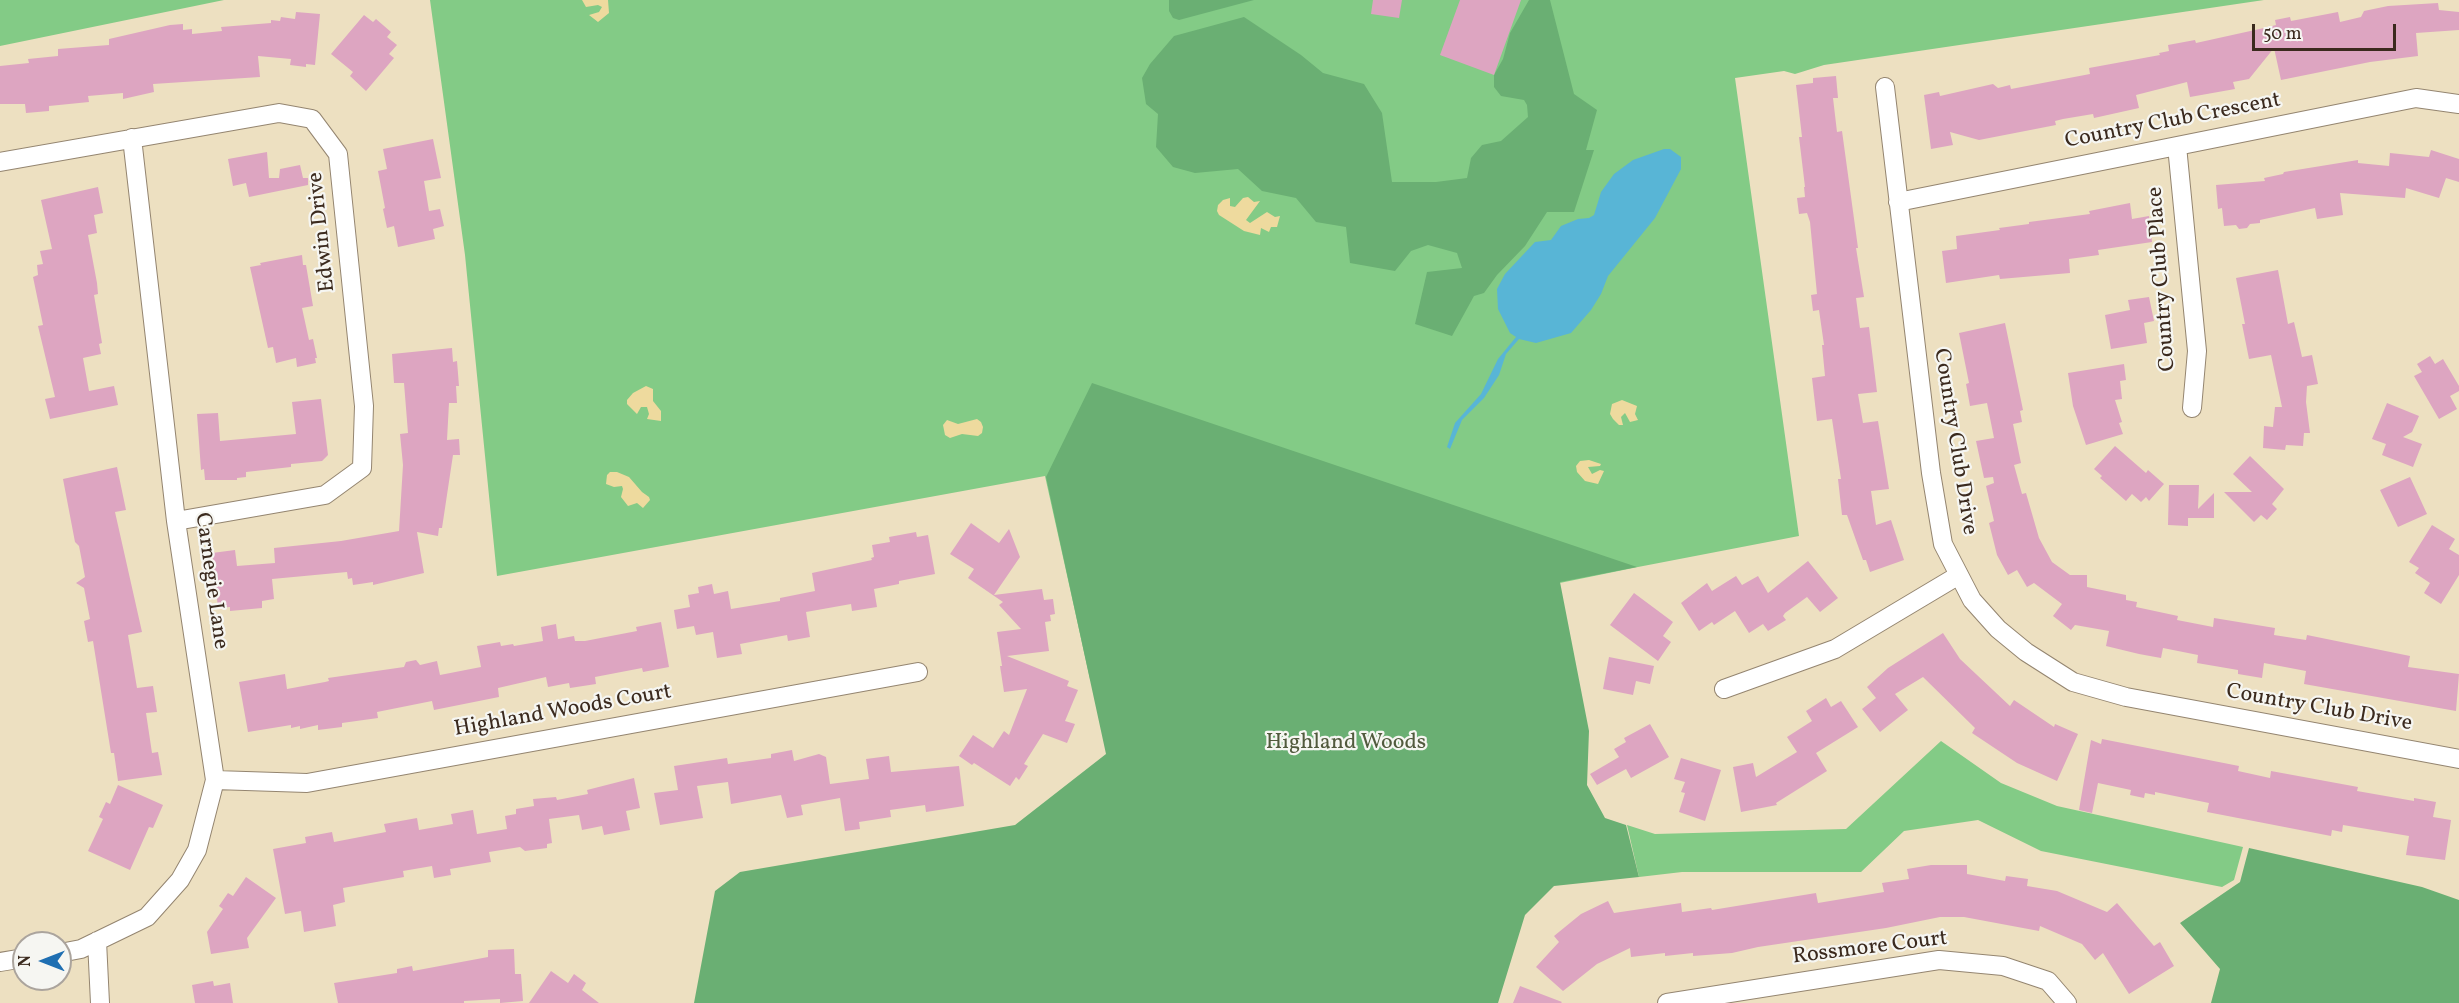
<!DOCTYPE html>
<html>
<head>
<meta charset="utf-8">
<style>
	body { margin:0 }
	#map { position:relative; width:2459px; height:1003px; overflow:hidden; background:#ede0c1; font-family:Vollkorn,serif }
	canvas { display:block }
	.north { position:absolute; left:12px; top:931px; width:60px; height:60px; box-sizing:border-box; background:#f6f6f2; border:2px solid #aba49d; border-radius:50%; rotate:270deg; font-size:16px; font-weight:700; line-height:24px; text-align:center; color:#3b2a1e }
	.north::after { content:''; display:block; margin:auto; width:21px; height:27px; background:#1f6fb2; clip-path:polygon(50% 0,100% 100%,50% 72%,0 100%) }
	.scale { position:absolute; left:2252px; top:24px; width:144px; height:27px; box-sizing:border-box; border:3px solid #3b2a1e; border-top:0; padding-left:8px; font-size:18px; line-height:21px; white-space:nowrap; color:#3b2a1e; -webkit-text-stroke:4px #f6f6f2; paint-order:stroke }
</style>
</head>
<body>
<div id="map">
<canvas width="2459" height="1003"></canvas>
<div class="north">N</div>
<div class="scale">50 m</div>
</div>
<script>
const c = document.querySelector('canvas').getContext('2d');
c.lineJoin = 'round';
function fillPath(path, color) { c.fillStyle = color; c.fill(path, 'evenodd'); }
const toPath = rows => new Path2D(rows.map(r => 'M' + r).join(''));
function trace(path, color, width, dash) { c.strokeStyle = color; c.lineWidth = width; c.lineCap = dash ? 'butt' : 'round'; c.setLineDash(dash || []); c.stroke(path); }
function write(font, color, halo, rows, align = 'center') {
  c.font = font + ' Vollkorn,serif'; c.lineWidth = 4.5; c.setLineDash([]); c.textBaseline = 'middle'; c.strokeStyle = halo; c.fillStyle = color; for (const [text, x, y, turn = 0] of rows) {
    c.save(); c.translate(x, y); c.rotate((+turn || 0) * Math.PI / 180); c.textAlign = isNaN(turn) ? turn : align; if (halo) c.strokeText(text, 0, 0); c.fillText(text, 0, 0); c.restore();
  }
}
fillPath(toPath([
	[0,0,224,0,0,46],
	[430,0,2264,0,1824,65,1795,74,1784,71,1735,78,1799,536,1638,567,1090,679,1045,476,497,576,465,255],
	[1941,741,2001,783,2057,806,2243,847,2234,880,2222,887,2041,851,1978,820,1904,831,1861,872,1682,872,1639,877,1627,825,1655,834,1846,829]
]), '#83cb86');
fillPath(toPath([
	[1169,0,1254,0,1179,20,1173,18,1169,11],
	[1529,0,1550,0,1574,94,1597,110,1586,150,1594,150,1574,212,1547,212,1525,246,1497,275,1484,293,1474,296,1452,336,1415,324,1427,272,1462,268,1457,253,1428,245,1411,251,1395,271,1350,263,1346,227,1316,222,1296,198,1262,191,1238,169,1195,173,1173,167,1156,147,1158,114,1146,104,1142,78,1150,64,1174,36,1244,17,1301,55,1323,73,1364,84,1382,113,1392,182,1436,182,1467,178,1471,158,1482,145,1501,141,1528,117,1527,105,1524,100,1501,96,1494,87,1494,75,1503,59,1510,33],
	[1092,383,1637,567,1560,582,1589,731,1587,785,1605,818,1626,825,1639,877,1554,886,1525,915,1498,1003,694,1003,715,891,740,872,1015,825,1106,754,1046,477],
	[2249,848,2422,887,2459,900,2459,1003,2211,1003,2220,969,2180,923,2240,882]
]), '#6aaf73');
fillPath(toPath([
	[582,0,608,0,609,13,598,22,589,15,599,12,602,7,598,5,586,7],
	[1248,197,1254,202,1260,201,1246,220,1250,223,1267,212,1275,217,1280,216,1277,227,1271,227,1269,232,1261,228,1260,235,1244,231,1219,215,1217,211,1218,205,1223,200,1230,198,1230,206,1235,207,1243,198],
	[646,386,653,389,653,401,661,411,661,421,647,419,649,414,647,407,641,407,637,414,627,404,627,400,633,393],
	[1622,400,1637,406,1635,414,1638,420,1630,422,1625,413,1621,417,1623,425,1619,425,1613,419,1610,414,1612,404],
	[977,419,981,422,983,427,982,433,978,436,962,434,950,438,945,435,943,425,947,420,958,424],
	[1589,460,1601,464,1600,466,1588,467,1592,474,1600,470,1604,471,1598,484,1585,481,1577,472,1576,466,1580,461],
	[610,472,617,472,629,477,642,492,649,497,650,500,643,508,637,503,628,506,621,497,623,489,622,486,614,487,606,484,607,475]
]), '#eeda9e');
fillPath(toPath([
	[1664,149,1670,149,1681,157,1681,169,1655,218,1608,276,1601,294,1591,310,1571,333,1536,343,1519,339,1506,354,1499,375,1484,398,1462,420,1450,449,1447,447,1455,423,1481,394,1498,359,1516,337,1510,333,1498,309,1497,289,1505,274,1535,242,1551,240,1561,226,1578,219,1589,218,1594,215,1601,192,1614,174,1633,160]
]), '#58b5d6');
fillPath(toPath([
	[1373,0,1402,0,1399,18,1371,14],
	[1460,0,1521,0,1494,75,1440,55],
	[2438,3,2439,10,2459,12,2459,30,2416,33,2418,56,2370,62,2281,80,2274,48,2249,79,2233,82,2235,89,2190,97,2187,82,2136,95,2139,108,2094,118,2093,114,2063,119,2055,121,2056,125,1979,140,1950,132,1953,145,1931,149,1924,95,1939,92,1940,96,1993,84,1998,88,2010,85,2011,89,2090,74,2089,68,2160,55,2159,53,2169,51,2168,45,2195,40,2196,43,2264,28,2276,25,2275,20,2290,17,2291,21,2338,12,2340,22,2361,17,2364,11,2388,6],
	[296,12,320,14,315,65,306,64,306,67,290,65,291,59,258,56,260,77,153,84,154,92,123,99,123,93,88,96,89,102,49,106,49,111,26,113,25,104,0,104,0,66,29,63,28,59,58,56,58,49,109,45,109,39,170,25,183,24,183,30,192,29,192,34,222,31,221,27,271,23,271,20,280,21,281,17,295,19],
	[364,15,373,22,376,19,391,32,387,37,397,45,389,54,394,58,366,91,350,76,353,72,331,54],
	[1836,76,1838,98,1833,98,1837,132,1842,131,1855,226,1858,248,1856,248,1864,297,1856,298,1860,328,1869,327,1877,392,1858,394,1863,423,1878,421,1889,489,1871,491,1876,525,1891,520,1904,560,1870,572,1866,560,1863,560,1847,515,1842,515,1838,479,1841,479,1832,419,1817,421,1812,378,1825,376,1822,345,1824,345,1819,310,1813,311,1811,295,1817,294,1810,222,1807,213,1799,214,1797,198,1805,197,1804,187,1805,187,1799,137,1802,137,1796,85,1813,83,1813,78],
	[433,139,441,178,424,181,429,211,440,209,444,226,433,229,435,239,398,247,394,226,387,228,383,209,385,208,378,171,387,169,383,149],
	[2431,150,2459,159,2459,182,2446,178,2439,198,2406,188,2405,198,2340,193,2343,215,2317,219,2315,208,2260,220,2260,223,2250,224,2247,228,2239,229,2236,225,2224,226,2222,208,2218,209,2216,185,2265,181,2264,178,2283,174,2284,172,2358,160,2358,163,2389,166,2390,153,2429,157],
	[267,152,269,178,279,178,280,169,300,165,303,178,308,178,308,185,249,197,246,183,233,186,228,159],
	[98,187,103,213,94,215,97,233,88,235,97,283,98,294,94,295,102,343,99,344,101,354,83,358,89,391,114,386,118,405,50,419,45,399,55,397,38,326,43,325,33,277,38,275,37,265,43,264,40,251,52,249,41,200],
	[2130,203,2132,219,2149,216,2152,242,2098,250,2099,255,2069,259,2070,273,2000,279,1999,275,1946,283,1942,251,1957,249,1956,236,2000,230,1999,228,2029,224,2029,222,2090,214,2089,211],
	[302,255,303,265,306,265,313,306,302,308,309,340,313,339,317,358,315,358,316,363,297,367,296,358,276,363,273,347,268,348,250,267,261,265,260,263],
	[2278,270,2288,324,2294,322,2302,357,2312,355,2318,384,2307,386,2306,402,2310,433,2304,433,2303,446,2286,445,2285,450,2263,448,2264,426,2273,427,2275,407,2282,407,2271,355,2249,359,2242,324,2245,324,2236,278],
	[2149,297,2154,321,2144,323,2147,343,2111,349,2105,315,2130,310,2128,300],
	[2005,323,2023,410,2020,411,2022,422,2013,424,2021,463,2014,465,2022,494,2026,493,2039,538,2052,562,2070,575,2087,575,2087,587,2126,595,2126,600,2137,602,2136,607,2178,616,2177,620,2213,627,2214,618,2275,628,2274,635,2306,640,2307,635,2410,656,2408,667,2459,674,2456,711,2304,684,2306,671,2264,663,2262,678,2238,674,2238,670,2197,663,2198,655,2163,648,2161,658,2139,654,2106,646,2109,631,2075,625,2071,630,2053,616,2062,604,2034,583,2027,587,2017,570,2008,575,1997,555,1989,523,1994,521,1986,486,1994,483,1993,477,1984,478,1976,441,1994,438,1987,403,1970,406,1966,384,1969,383,1959,333],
	[452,348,453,362,457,361,459,386,456,386,457,403,449,403,447,440,459,439,460,455,453,455,442,528,439,528,438,536,417,532,424,573,373,585,373,582,353,585,352,578,348,579,347,572,272,579,274,599,262,601,262,608,230,611,230,607,218,608,212,553,235,550,237,566,275,563,274,548,341,541,399,531,403,465,400,434,408,433,404,383,394,383,392,354],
	[2430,356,2435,364,2443,359,2459,386,2459,391,2450,396,2457,409,2439,419,2414,376,2422,372,2417,364],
	[2124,364,2126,380,2120,381,2122,399,2115,400,2122,422,2119,423,2123,434,2086,445,2073,406,2068,373],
	[321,399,328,455,322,461,291,464,291,467,246,472,246,477,237,478,237,480,205,480,204,469,201,470,197,414,218,413,220,441,296,434,292,402],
	[2387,403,2419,416,2412,432,2403,437,2422,444,2413,467,2382,455,2386,444,2372,439],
	[2115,446,2146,473,2148,470,2164,484,2149,501,2146,497,2141,502,2132,494,2126,501,2100,478,2102,476,2094,469],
	[2250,456,2284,489,2272,504,2277,509,2267,520,2261,515,2254,522,2224,492,2252,492,2233,474],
	[117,467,126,510,115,512,142,632,128,635,137,688,153,686,157,712,146,713,152,753,158,752,162,775,118,781,114,753,111,753,93,641,88,642,84,621,90,619,84,588,76,583,85,577,79,546,75,542,63,479],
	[2410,477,2427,514,2398,527,2380,490],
	[2169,485,2199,485,2198,509,2214,493,2214,518,2188,518,2188,526,2168,525],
	[971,523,999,543,1009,529,1020,557,994,595,1042,589,1044,600,1053,599,1055,614,1050,615,1051,621,1045,622,1049,651,1007,656,1069,681,1067,686,1078,690,1065,721,1075,724,1067,743,1043,734,1024,764,1028,766,1019,780,1016,777,1010,786,974,763,972,765,959,756,973,735,993,748,1004,731,1009,735,1027,689,1004,692,1000,666,1002,666,997,632,1021,629,999,605,1003,602,968,578,974,569,950,554],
	[2432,525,2455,539,2449,549,2459,555,2459,575,2441,604,2424,593,2430,583,2415,573,2419,568,2409,562],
	[916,532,917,537,928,535,935,574,899,581,899,584,874,589,877,607,852,611,851,604,806,612,810,637,788,641,787,635,740,644,742,654,717,658,713,632,696,635,694,626,677,629,674,610,690,607,688,595,699,593,698,587,712,584,714,594,728,591,731,609,780,601,780,598,815,591,812,573,872,560,871,558,874,557,872,545,890,542,889,537],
	[1808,561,1838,598,1820,612,1807,597,1785,613,1783,616,1786,620,1768,631,1763,624,1749,633,1735,611,1714,625,1712,622,1699,631,1681,603,1707,583,1712,591,1736,576,1742,585,1758,576,1768,593],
	[1634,593,1673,622,1663,636,1671,642,1658,661,1610,625],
	[661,622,669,667,643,672,642,668,595,677,596,684,570,688,569,683,548,687,546,677,498,688,499,697,434,710,432,701,377,712,378,718,342,723,342,727,318,730,318,725,300,729,300,726,291,728,291,725,248,732,239,682,285,674,287,689,325,682,329,681,328,678,404,667,406,662,416,660,420,665,437,661,440,675,481,667,477,646,500,642,501,646,513,644,514,646,543,641,541,627,556,624,558,639,574,636,575,641,585,641,637,631,636,627],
	[1943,633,1960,659,2010,706,2014,700,2054,727,2055,724,2078,734,2057,781,2017,763,1972,733,1975,728,1923,677,1895,694,1908,710,1880,732,1862,709,1876,698,1867,687,1888,668],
	[1609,657,1654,666,1650,684,1636,681,1633,695,1603,689],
	[1826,698,1831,707,1841,701,1858,727,1816,753,1827,771,1776,803,1777,805,1741,812,1733,767,1753,763,1756,777,1797,752,1787,737,1812,721,1806,711],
	[1650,724,1669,757,1631,778,1626,769,1597,785,1590,774,1619,757,1614,749,1626,742,1624,738],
	[2102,739,2239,766,2238,771,2270,778,2271,771,2358,787,2357,791,2414,801,2414,798,2436,802,2433,817,2451,820,2445,860,2406,855,2409,836,2343,825,2342,832,2332,830,2331,836,2207,812,2209,803,2155,792,2155,795,2145,793,2144,798,2130,795,2131,790,2098,783,2092,813,2079,810,2091,740,2101,744],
	[792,750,794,761,819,754,826,757,830,784,869,779,866,759,889,756,891,772,959,766,964,806,926,812,925,805,890,810,891,817,859,822,860,829,845,831,840,798,801,805,803,815,787,818,781,795,731,804,728,782,697,786,703,818,660,825,654,793,678,790,674,766,727,758,728,764,771,758,771,754],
	[1681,758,1721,770,1705,821,1679,812,1685,793,1681,792,1685,782,1674,779],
	[634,778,640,808,626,811,630,830,604,835,602,826,582,830,579,815,549,819,552,843,547,844,547,848,525,851,520,847,489,852,491,862,450,869,451,875,434,878,432,866,403,871,404,877,343,888,345,902,333,905,336,926,304,932,301,911,285,914,273,849,306,843,305,837,332,832,334,842,386,832,384,824,417,818,419,830,453,824,451,814,473,810,477,834,507,829,505,816,516,814,516,809,534,806,533,799,556,797,557,800,588,794,587,790],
	[118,785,163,805,153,828,149,827,130,870,88,851,103,819,99,817,106,802,110,804],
	[1931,865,1967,865,1967,874,2005,881,2006,876,2028,879,2027,886,2057,891,2107,912,2117,903,2154,946,2160,942,2174,966,2129,994,2103,953,2095,960,2082,944,2040,926,2039,931,1964,917,1940,917,1886,928,1758,947,1732,953,1693,956,1693,953,1665,956,1665,953,1631,957,1630,948,1597,964,1563,991,1536,967,1559,942,1554,936,1581,914,1608,901,1614,913,1681,903,1682,912,1711,908,1712,910,1816,893,1818,903,1884,892,1882,883,1909,879,1907,869],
	[246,877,276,898,247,938,249,948,211,954,207,932,223,909,219,906,228,893,233,896],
	[514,949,515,974,521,974,523,1001,500,1003,500,999,464,1001,464,1003,338,1003,334,983,397,973,397,969,412,966,413,971,488,957,488,950],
	[551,971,568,983,574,974,586,983,582,990,599,1003,529,1003],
	[213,981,214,986,230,983,233,1003,195,1003,192,985],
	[1520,986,1562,1002,1561,1003,1513,1003]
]), '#dda5c1');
const minor = toPath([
	[1885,87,1931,473,1943,544,1972,600,1998,629,2026,652,2073,682,2126,697,2459,759],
	[2177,146,2197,351,2192,408],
	[0,162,279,113,312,119,338,154,364,406,362,468,325,495,176,521],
	[1898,202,2416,98,2459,104],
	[1724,689,1835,649,1959,575],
	[215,780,307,783,918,672],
	[97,941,100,1003],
	[60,953,81,949,147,917,180,880,197,850,215,780,176,521,132,138],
	[0,962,24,958],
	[1667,1003,1939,960,2003,966,2048,981,2067,1003]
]);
trace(minor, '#948570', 20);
trace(minor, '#fff', 18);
write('22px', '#3b2a1e', '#f6f6f2', [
	["Country Club Crescent",2173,122,-11],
	["Edwin Drive",323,232,-96],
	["Country Club Place",2163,279,-94],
	["Country Club Drive",1954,442,81],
	["Carnegie Lane",210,581,82],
	["Country Club Drive",2319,709,10],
	["Highland Woods Court",563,712,-10],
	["Rossmore Court",1870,949,-7]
]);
write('22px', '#515a3d', '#f6f6f2', [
	["Highland Woods",1346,744]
]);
</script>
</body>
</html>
